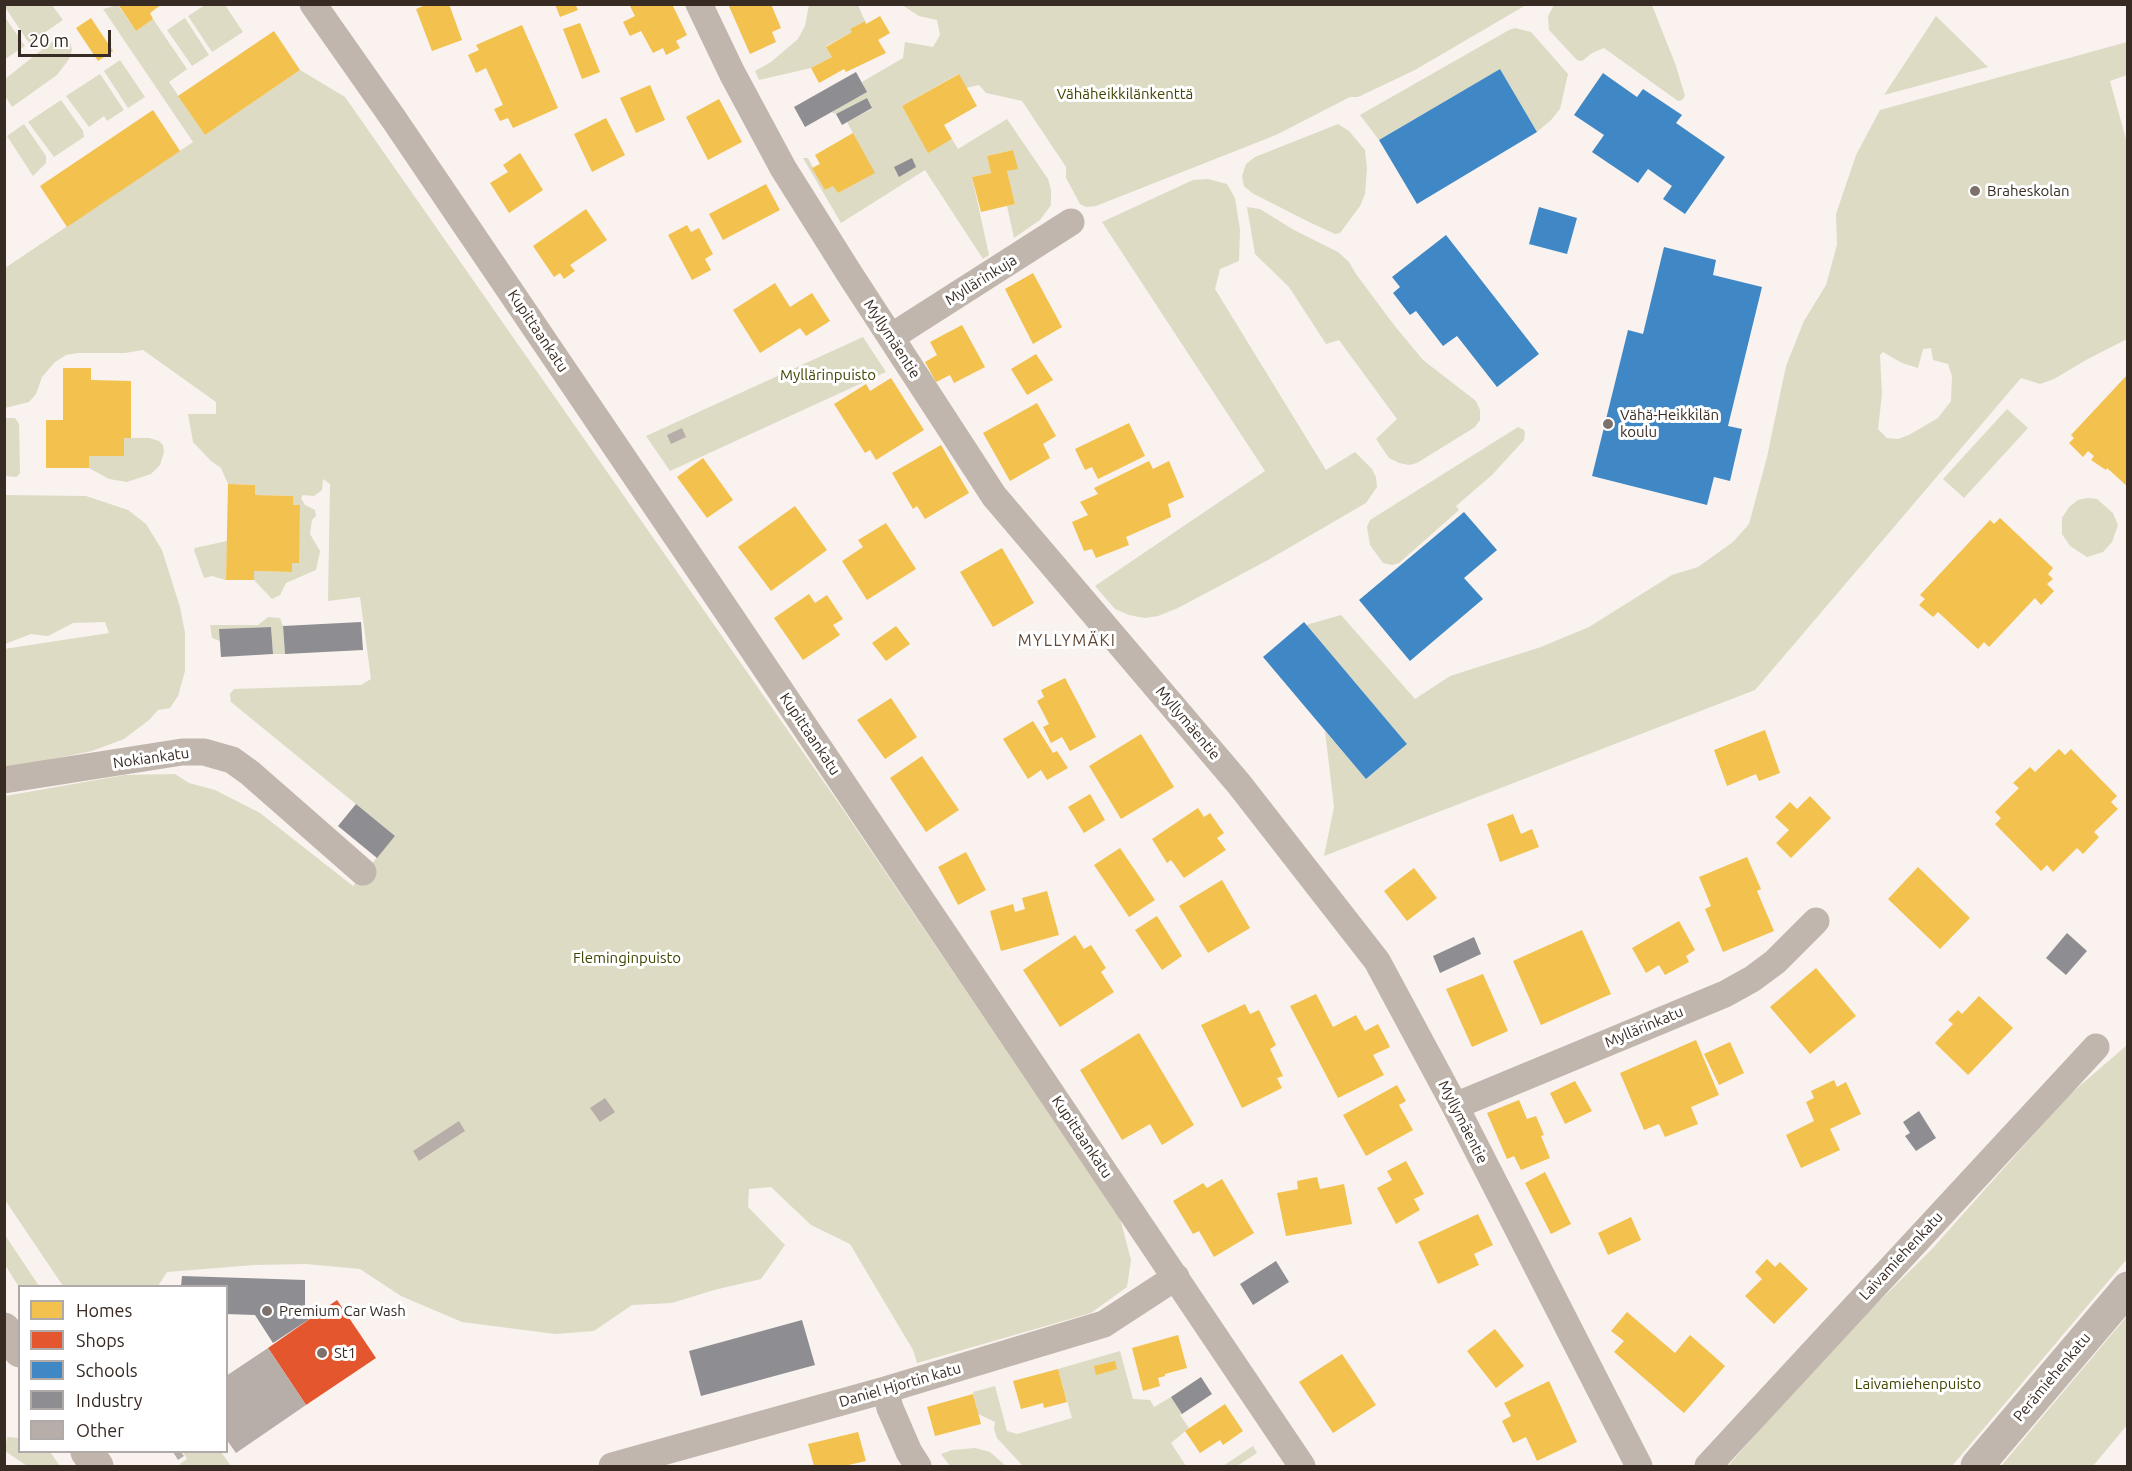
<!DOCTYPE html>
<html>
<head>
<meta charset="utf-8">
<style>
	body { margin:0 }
	#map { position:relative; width:2132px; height:1471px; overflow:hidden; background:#f9f2ee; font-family:Ubuntu,sans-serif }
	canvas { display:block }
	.frame { position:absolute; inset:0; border:6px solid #382b24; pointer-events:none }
	.legend { position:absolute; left:18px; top:1285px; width:210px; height:168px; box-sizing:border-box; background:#fff; border:2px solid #afaaa7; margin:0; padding:8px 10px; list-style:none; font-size:18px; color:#382b24 }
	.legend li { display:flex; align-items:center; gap:12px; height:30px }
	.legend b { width:30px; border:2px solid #afaaa7 }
	.scale { position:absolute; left:18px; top:30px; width:93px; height:27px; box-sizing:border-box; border:3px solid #382b24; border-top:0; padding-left:8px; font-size:18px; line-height:21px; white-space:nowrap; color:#382b24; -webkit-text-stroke:4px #fff; paint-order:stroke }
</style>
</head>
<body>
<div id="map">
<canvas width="2132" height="1471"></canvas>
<div class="frame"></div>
<ul class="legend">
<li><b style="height:16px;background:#f2c14e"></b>Homes</li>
<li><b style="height:16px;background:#e4572e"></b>Shops</li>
<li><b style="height:16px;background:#3f88c5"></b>Schools</li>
<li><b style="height:16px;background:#8d8d92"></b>Industry</li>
<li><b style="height:16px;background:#b8aea9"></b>Other</li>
</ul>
<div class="scale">20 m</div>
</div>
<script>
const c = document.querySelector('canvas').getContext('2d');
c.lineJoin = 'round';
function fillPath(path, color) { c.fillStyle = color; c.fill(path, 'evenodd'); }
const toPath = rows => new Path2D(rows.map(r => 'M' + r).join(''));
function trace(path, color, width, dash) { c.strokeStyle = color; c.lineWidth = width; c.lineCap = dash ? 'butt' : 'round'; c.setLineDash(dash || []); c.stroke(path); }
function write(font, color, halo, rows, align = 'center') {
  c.font = font + ' Ubuntu,sans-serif'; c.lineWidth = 6; c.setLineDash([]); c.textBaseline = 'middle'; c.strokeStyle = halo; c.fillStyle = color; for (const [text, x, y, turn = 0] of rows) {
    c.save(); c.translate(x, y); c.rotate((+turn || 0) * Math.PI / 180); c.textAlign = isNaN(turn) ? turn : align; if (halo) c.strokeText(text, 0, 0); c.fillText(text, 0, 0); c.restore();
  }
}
fillPath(toPath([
	[8,5,52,5,63,20,29,43,5,7],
	[118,5,136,31,153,19,187,69,169,82,205,135,300,70,345,97,840,805,1120,1218,1131,1260,1127,1287,1091,1313,917,1363,913,1350,850,1244,811,1225,771,1187,749,1189,748,1207,785,1245,761,1279,714,1290,672,1303,632,1305,594,1331,555,1334,462,1322,401,1296,360,1269,306,1264,254,1265,167,1272,158,1286,63,1286,5,1200,5,796,125,775,175,774,189,783,215,790,260,813,353,886,395,836,231,702,230,694,234,689,361,685,371,679,360,597,328,601,330,484,323,479,322,490,314,496,303,495,301,498,305,505,315,510,316,516,312,520,310,534,320,551,316,570,286,583,280,595,272,599,254,580,254,571,291,572,292,563,298,563,300,505,293,505,293,496,255,495,255,485,228,484,221,468,211,461,193,442,188,414,216,414,216,402,143,350,125,353,78,353,66,355,55,362,42,377,36,394,29,402,5,408,5,268,193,142,103,9],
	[205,5,225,5,243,32,212,52,188,16],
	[809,5,858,5,865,21,850,29,852,32,826,46,832,57,811,68,759,80,755,71,771,62,798,39,805,26],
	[902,5,1526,5,1415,70,1358,97,1350,97,1276,135,1096,206,1086,207,1080,204,1066,178,1066,167,1022,101,986,93,979,85,966,88,958,74,902,106,928,152,952,139,958,149,1007,119,1048,179,1051,190,1051,205,1040,220,1014,238,1007,206,1015,204,1007,171,1017,168,1013,150,987,156,991,173,972,177,989,255,983,259,925,170,841,223,803,158,808,158,825,190,833,186,838,193,874,173,847,122,872,109,867,98,836,114,831,112,866,92,862,82,903,58,905,42,933,47,940,35,937,20,919,16],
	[1554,5,1652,5,1676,66,1685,96,1682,100,1678,101,1604,48,1592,53,1582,61,1577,60,1549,30,1548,16],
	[4,16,25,46,5,59,4,59],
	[1936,16,1988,67,1884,95],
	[185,18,209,55,192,66,167,30],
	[1515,28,1531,32,1568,74,1560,109,1551,120,1537,132,1500,69,1379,140,1360,115,1509,30],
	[66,38,70,42,72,50,69,59,57,75,12,107,5,96,5,79,49,44,58,39],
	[2127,42,2127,75,2110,81,2127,143,2127,339,2086,360,2054,379,2040,384,2021,378,1755,690,1324,856,1334,807,1325,731,1366,779,1407,744,1306,625,1341,615,1415,699,1450,676,1541,647,1589,627,1672,575,1698,567,1733,542,1749,524,1767,457,1786,366,1804,321,1826,285,1837,245,1836,214,1856,155,1880,110],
	[1931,348,1933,360,1948,364,1952,376,1951,401,1938,418,1909,435,1898,439,1887,438,1878,429,1882,394,1880,355,1883,352,1902,363,1918,368,1923,349],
	[120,60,145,97,128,108,104,71],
	[100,74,124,110,107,121,104,116,89,127,66,96],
	[61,100,83,131,84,137,54,157,28,122],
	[24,124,46,156,46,163,33,176,7,136],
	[1338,124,1349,131,1365,150,1367,168,1365,194,1360,206,1340,233,1335,234,1307,221,1252,193,1244,186,1242,176,1246,164,1255,157],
	[1208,179,1227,184,1235,198,1240,230,1239,261,1220,269,1215,289,1326,470,1355,452,1372,469,1376,477,1377,487,1366,503,1268,560,1178,608,1158,616,1145,618,1129,615,1115,609,1095,586,1265,471,1102,222,1193,180],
	[1247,207,1260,209,1294,230,1338,252,1349,262,1356,274,1394,325,1423,360,1476,401,1480,410,1480,420,1475,427,1417,463,1409,465,1399,463,1389,458,1376,439,1397,419,1339,340,1326,344,1289,287,1255,254],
	[863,337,886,372,670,471,646,436],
	[2007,409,2028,428,1964,498,1943,479],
	[4,418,15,418,19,424,20,473,17,477,5,476],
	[1518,427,1524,430,1525,433,1524,440,1492,475,1456,506,1459,510,1399,563,1392,565,1383,563,1370,545,1367,527,1370,520],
	[124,438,149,438,159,441,163,445,164,452,160,465,151,474,127,482,109,479,89,468,89,456,124,456],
	[5,495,86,496,128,510,146,524,162,550,180,607,185,633,185,671,178,696,170,708,158,710,149,720,124,739,92,751,5,769,4,649,109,633,105,622,73,623,48,636,31,634,5,644],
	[2087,498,2097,499,2113,513,2118,525,2112,542,2103,552,2087,557,2070,546,2062,534,2062,518,2069,507,2078,500],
	[227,541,226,580,212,576,204,578,194,550,195,548],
	[268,617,280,618,283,626,285,654,273,654,271,627,220,629,220,641,212,638,210,625,258,625],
	[2127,1045,2127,1259,1952,1466,1728,1466,1821,1359,1932,1249,2068,1096],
	[5,1235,39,1286,19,1287,5,1265],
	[2127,1316,2127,1425,2093,1466,2001,1466],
	[1120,1351,1133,1399,1150,1400,1154,1407,1171,1397,1182,1414,1180,1415,1189,1428,1171,1443,1186,1466,1023,1466,997,1438,994,1429,995,1422,978,1414,973,1392,995,1386,1007,1431,1017,1434,1072,1418,1058,1369],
	[7,1437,19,1438,20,1452,50,1452,60,1466,27,1466,5,1451],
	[1253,1446,1257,1453,1237,1466,1223,1466],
	[975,1448,990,1452,1006,1466,950,1466,941,1454,952,1450],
	[183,1452,221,1452,231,1466,182,1466,180,1464,187,1459]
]), '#dddbc4');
fillPath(toPath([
	[118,4,162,4,150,13,153,19,136,31],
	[428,4,449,4,462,40,432,51,416,9],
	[555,4,575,4,578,10,560,17],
	[629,4,672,4,687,35,676,41,680,48,666,55,663,48,653,53,641,31,630,36,623,22,635,16],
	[728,4,771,4,781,28,772,32,776,42,750,54],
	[880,16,890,33,878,40,886,53,846,72,844,69,819,83,811,68,832,57,826,47,852,32,850,29,865,21,866,24],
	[91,18,113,51,98,61,76,28],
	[580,23,600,72,582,79,563,29],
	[522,25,558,108,513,128,508,118,500,121,494,109,503,105,486,68,476,73,468,55,479,50,476,45],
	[274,31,300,70,205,135,178,96],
	[959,74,977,106,944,125,952,139,928,153,902,106],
	[650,85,665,120,636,133,620,98],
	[719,99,742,142,708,160,686,117],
	[153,110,180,151,67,227,40,186],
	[606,118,625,155,592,172,574,134],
	[853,133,875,173,838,193,833,186,825,190,812,168,820,164,815,155],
	[1013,150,1018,169,1007,171,1015,204,981,212,972,177,991,173,987,156],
	[520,153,543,190,509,213,490,183,508,172,503,165],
	[766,184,780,210,723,240,709,214],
	[586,209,607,240,570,265,575,271,564,279,560,273,554,277,533,246],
	[687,225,691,232,699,228,713,254,705,259,711,270,692,280,668,235],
	[1033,273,1062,327,1033,344,1005,289],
	[775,283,790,307,812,293,830,321,806,336,800,328,760,353,733,310],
	[962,325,985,367,954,383,950,375,936,382,925,362,937,355,930,342],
	[1036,354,1053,380,1027,395,1011,369],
	[63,368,91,368,91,380,131,381,131,438,124,438,124,456,89,456,89,468,46,468,46,420,63,420],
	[2128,374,2128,487,2107,468,2106,470,2091,460,2094,456,2088,451,2083,457,2069,443,2074,438,2071,435],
	[891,378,924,430,876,460,870,450,865,453,834,404,866,384,870,391],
	[1037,403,1056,436,1043,444,1050,458,1010,481,983,433],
	[1129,423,1145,456,1098,479,1092,467,1085,470,1075,449],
	[941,445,969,493,925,519,917,506,913,509,892,473],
	[703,458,733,500,707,518,677,477],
	[1149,461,1153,469,1169,461,1184,497,1168,504,1171,517,1126,537,1129,545,1096,558,1092,549,1084,551,1072,522,1088,515,1080,502,1098,494,1094,488],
	[228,484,255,485,255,495,293,496,293,505,300,505,299,563,292,563,292,572,254,571,254,580,226,580],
	[795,506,827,550,771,591,738,547],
	[2000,518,2053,568,2048,574,2053,579,2047,584,2054,591,2041,605,2035,598,1989,647,1984,642,1978,649,1938,612,1933,617,1919,605,1925,599,1920,595,1990,520,1994,524],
	[886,523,916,569,867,600,842,561,863,547,858,540],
	[1002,548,1034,603,993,627,960,572],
	[809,594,815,603,827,595,843,619,833,625,840,635,803,660,774,618],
	[896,626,910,644,886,661,872,643],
	[1065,678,1096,737,1070,751,1062,737,1051,743,1043,727,1049,724,1037,701,1044,697,1041,690],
	[891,698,917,737,885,759,857,720],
	[1033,721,1053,753,1057,751,1068,768,1047,780,1041,770,1028,779,1003,739],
	[1765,730,1780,773,1759,781,1756,774,1727,786,1714,750],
	[1141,734,1174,787,1121,819,1089,766],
	[2059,749,2065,755,2071,749,2117,796,2111,802,2118,809,2094,832,2099,837,2083,854,2077,848,2053,872,2047,865,2041,871,1995,824,2001,818,1995,812,2019,788,2013,783,2030,767,2035,772],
	[922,756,959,810,926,832,890,778],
	[1090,794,1105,820,1084,833,1068,807],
	[1810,796,1831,818,1791,858,1776,843,1789,830,1775,817,1790,802,1797,809],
	[1198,808,1204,817,1210,813,1224,833,1217,838,1226,850,1184,878,1171,860,1167,863,1152,839],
	[1513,814,1521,834,1532,829,1539,847,1500,862,1487,824],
	[1120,848,1155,900,1129,917,1094,865],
	[966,852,986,890,958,905,938,867],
	[1747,857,1761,889,1757,891,1774,931,1723,952,1705,909,1711,906,1699,877],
	[1918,867,1970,918,1940,949,1888,899],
	[1414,868,1437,898,1407,921,1384,891],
	[1222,880,1250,928,1208,953,1179,906],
	[1047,891,1059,935,1001,951,990,911,1013,904,1015,912,1025,909,1022,898],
	[1157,916,1182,956,1162,970,1135,930],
	[1679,921,1695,950,1686,956,1689,962,1665,975,1659,965,1646,973,1632,948],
	[1582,930,1611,994,1541,1025,1513,961],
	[1075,935,1084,949,1091,945,1106,968,1101,972,1114,992,1060,1027,1023,970],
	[1816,968,1856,1016,1810,1054,1770,1007],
	[1483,974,1508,1031,1472,1047,1446,989],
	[1316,994,1333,1027,1356,1015,1365,1031,1378,1024,1390,1047,1373,1055,1384,1075,1338,1098,1290,1006],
	[1979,996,2013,1028,1968,1075,1935,1043,1953,1024,1948,1020,1958,1010,1962,1014],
	[1245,1004,1250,1014,1259,1010,1276,1045,1270,1049,1283,1076,1277,1078,1282,1088,1242,1108,1201,1025],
	[1139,1033,1194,1125,1162,1145,1150,1124,1122,1140,1080,1070],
	[1696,1040,1719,1095,1691,1107,1698,1124,1665,1137,1659,1124,1644,1130,1620,1073],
	[1730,1042,1744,1073,1719,1085,1704,1054],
	[1834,1080,1837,1087,1846,1082,1861,1114,1830,1129,1840,1150,1801,1168,1786,1135,1814,1121,1806,1102,1814,1098,1811,1091],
	[1575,1081,1592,1111,1565,1124,1550,1093],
	[1397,1085,1406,1101,1399,1105,1413,1130,1366,1156,1343,1115],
	[1519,1100,1527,1119,1536,1116,1544,1135,1541,1136,1550,1158,1521,1170,1514,1156,1507,1159,1487,1113],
	[1406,1161,1424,1194,1414,1199,1420,1210,1396,1224,1377,1188,1392,1180,1387,1171],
	[1545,1172,1571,1224,1551,1234,1525,1183],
	[1317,1177,1320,1189,1344,1184,1352,1224,1286,1236,1277,1193,1298,1189,1297,1181],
	[1222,1179,1254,1233,1214,1257,1199,1231,1193,1234,1173,1201,1203,1183,1207,1188],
	[1478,1214,1493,1245,1474,1254,1479,1265,1438,1284,1418,1242],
	[1631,1217,1641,1240,1608,1255,1598,1233],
	[1767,1259,1775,1267,1780,1262,1808,1289,1774,1324,1745,1296,1762,1279,1755,1272],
	[1627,1312,1675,1353,1690,1335,1725,1366,1684,1413,1614,1352,1624,1341,1611,1331],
	[1495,1329,1524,1366,1496,1388,1467,1351],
	[1178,1335,1187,1368,1165,1374,1165,1376,1158,1378,1160,1386,1143,1391,1132,1348],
	[1342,1354,1376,1405,1333,1433,1299,1382],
	[1115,1361,1117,1369,1096,1375,1094,1366],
	[1058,1369,1067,1402,1044,1408,1043,1403,1021,1409,1013,1381],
	[1549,1381,1577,1442,1537,1461,1526,1437,1513,1443,1502,1421,1511,1416,1504,1403],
	[973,1394,981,1424,935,1436,927,1407],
	[1225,1404,1243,1431,1223,1445,1220,1440,1200,1453,1185,1431],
	[858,1432,866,1461,844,1466,814,1466,808,1444]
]), '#f2c14e');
fillPath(toPath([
	[337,1300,376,1358,306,1405,268,1348]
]), '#e4572e');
fillPath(toPath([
	[1500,69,1537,132,1417,204,1379,140],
	[1603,73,1637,97,1643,89,1682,115,1676,123,1725,157,1685,214,1663,199,1672,186,1648,169,1638,183,1592,152,1604,135,1574,115],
	[1539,207,1577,218,1567,254,1529,244],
	[1446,235,1539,354,1497,387,1457,336,1443,346,1416,311,1410,315,1393,293,1400,287,1392,277],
	[1664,247,1716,260,1713,275,1762,287,1728,426,1742,429,1730,481,1714,477,1707,505,1592,476,1628,330,1643,334],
	[1464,512,1497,550,1464,578,1483,599,1410,661,1359,600],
	[1304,622,1407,744,1366,779,1263,657]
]), '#3f88c5');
fillPath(toPath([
	[856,72,867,92,805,127,794,107],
	[867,98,872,108,842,125,836,114],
	[912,158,916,167,899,177,894,167],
	[361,622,363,650,285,654,283,626],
	[271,627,273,654,221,657,219,629],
	[356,804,395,836,377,858,338,826],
	[2067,933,2087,951,2066,975,2046,958],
	[1474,937,1481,954,1440,973,1433,956],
	[1919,1111,1936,1138,1916,1151,1905,1136,1910,1133,1903,1122],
	[1276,1261,1289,1282,1253,1305,1240,1284],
	[182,1276,305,1280,305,1308,311,1318,273,1343,255,1315,226,1314,226,1286,181,1286],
	[802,1320,815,1365,701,1396,689,1351],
	[1201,1377,1212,1394,1182,1414,1171,1397]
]), '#8d8d92');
fillPath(toPath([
	[682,428,686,437,671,444,667,435],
	[605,1098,615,1112,600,1122,590,1108],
	[459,1121,465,1131,419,1161,413,1151],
	[268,1348,306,1405,236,1453,226,1439,226,1376],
	[173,1452,181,1452,184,1456,178,1460]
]), '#b8aea9');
trace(toPath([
	[313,4,393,118,731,617,1302,1466],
	[699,4,732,73,783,168,849,273,994,496,1239,784,1377,961,1455,1106,1639,1466],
	[891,337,1071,222],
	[4,780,182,752,204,752,232,760,250,773,363,872],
	[1455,1106,1725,994,1752,979,1775,962,1816,921],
	[885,1390,890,1408,909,1452,918,1466],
	[612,1466,885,1390,1104,1324,1176,1277],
	[1708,1466,2096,1047]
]), '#c1b6ad', 27);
trace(toPath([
	[1977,1466,2128,1288]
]), '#c1b6ad', 33);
trace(toPath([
	[4,1329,20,1351],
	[87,1452,97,1466]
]), '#c0b4ab', 33);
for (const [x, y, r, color] of [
	[1975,191,6,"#7c716b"],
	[1608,424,6,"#7c716b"],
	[267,1311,6,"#7c716b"],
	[322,1353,6,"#7c716b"]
]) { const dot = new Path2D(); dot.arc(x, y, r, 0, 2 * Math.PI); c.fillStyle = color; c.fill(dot); trace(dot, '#fff', 2); }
write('15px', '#424402', '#fff', [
	["Vähäheikkilänkenttä",1125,94],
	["Myllärinpuisto",828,375],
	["Fleminginpuisto",627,958],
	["Laivamiehenpuisto",1918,1384]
]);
write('15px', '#382b24', '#fff', [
	["Braheskolan",1987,191],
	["Vähä-Heikkilän",1620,415],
	["koulu",1620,432],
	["Premium Car Wash",279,1311],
	["St1",334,1353]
], 'left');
write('15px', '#382b24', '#fff', [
	["Myllärinkuja",981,280,-32],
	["Kupittaankatu",538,331,56],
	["Myllymäentie",892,339,57],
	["Myllymäentie",1188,723,50],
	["Kupittaankatu",810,734,56],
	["Nokiankatu",151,758,-8],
	["Myllärinkatu",1644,1027,-23],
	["Myllymäentie",1463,1122,63],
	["Kupittaankatu",1082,1137,56],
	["Laivamiehenkatu",1901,1256,-47],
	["Perämiehenkatu",2052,1377,-50],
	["Daniel Hjortin katu",900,1385,-16]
]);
c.letterSpacing = '1.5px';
write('16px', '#624736', '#fff', [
	["MYLLYMÄKI",1067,641]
]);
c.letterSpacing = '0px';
</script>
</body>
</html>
